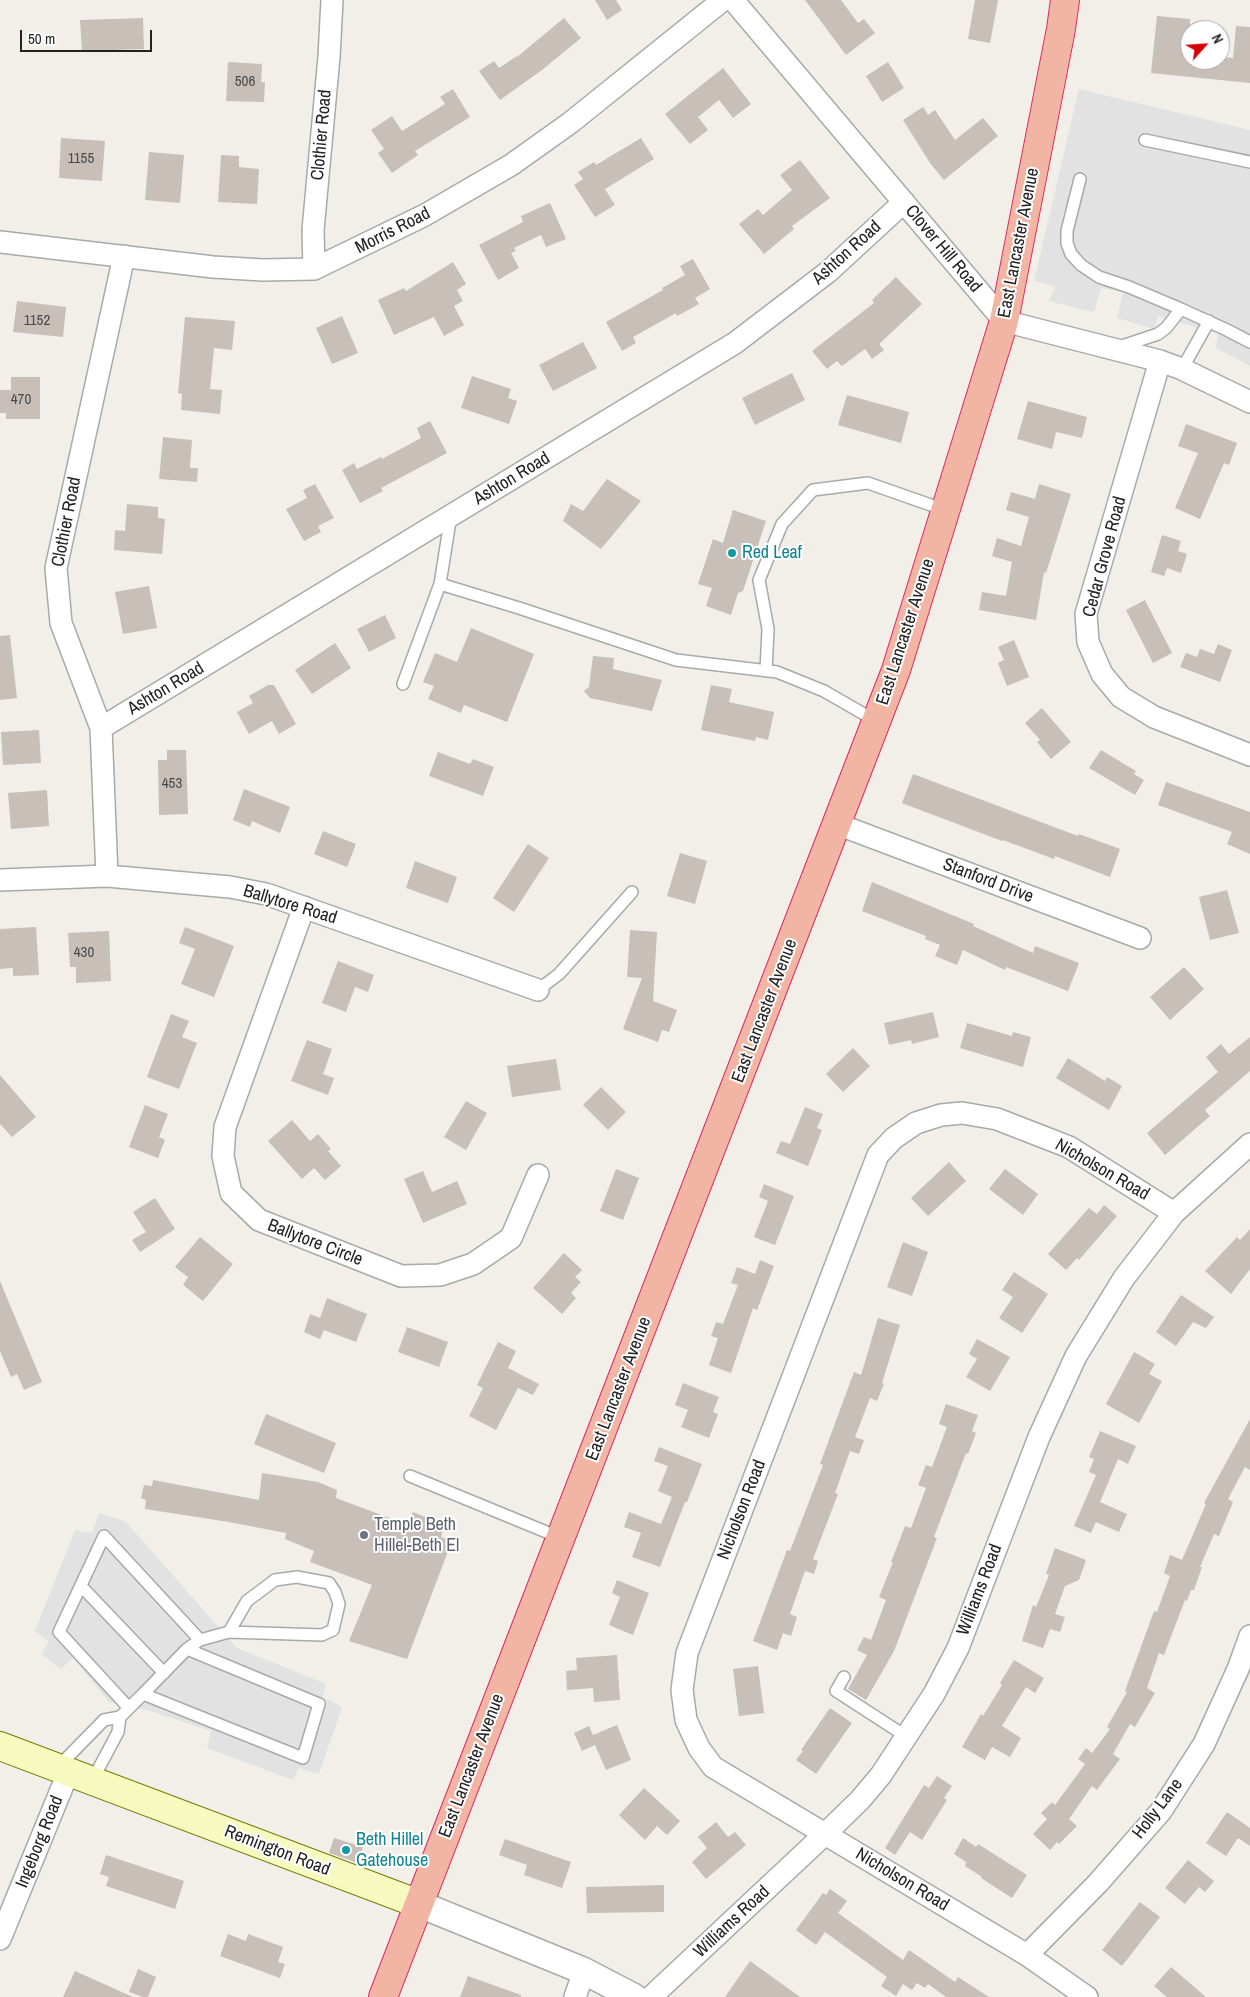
<!DOCTYPE html>
<html>
<head>
<meta charset="utf-8">
<style>
	body { margin:0 }
	#map { position:relative; width:1250px; height:1997px; overflow:hidden; background:#f2efe9; font-family:"Archivo Narrow",sans-serif }
	canvas { display:block }
	.north { position:absolute; left:1180px; top:20px; width:50px; height:50px; box-sizing:border-box; background:#fff; border:1px solid #a7a7a7; border-radius:50%; rotate:64deg; font-size:14px; font-weight:700; line-height:20px; text-align:center; color:#222 }
	.north::after { content:''; display:block; margin:auto; width:18px; height:22px; background:#d40000; clip-path:polygon(50% 0,100% 100%,50% 72%,0 100%) }
	.scale { position:absolute; left:20px; top:30px; width:132px; height:22px; box-sizing:border-box; border:2px solid #222; border-top:0; padding-left:6px; font-size:15px; line-height:18px; white-space:nowrap; color:#222; -webkit-text-stroke:4px #fff; paint-order:stroke }
</style>
</head>
<body>
<div id="map">
<canvas width="1250" height="1997"></canvas>
<div class="north">N</div>
<div class="scale">50 m</div>
</div>
<script>
const c = document.querySelector('canvas').getContext('2d');
c.lineJoin = 'round';
function fillPath(path, color) { c.fillStyle = color; c.fill(path, 'evenodd'); }
const toPath = rows => new Path2D(rows.map(r => 'M' + r).join(''));
function trace(path, color, width, dash) { c.strokeStyle = color; c.lineWidth = width; c.lineCap = dash ? 'butt' : 'round'; c.setLineDash(dash || []); c.stroke(path); }
function write(font, color, halo, rows, align = 'center') {
  c.font = font + ' "Archivo Narrow",sans-serif'; c.lineWidth = 4; c.setLineDash([]); c.textBaseline = 'middle'; c.strokeStyle = halo; c.fillStyle = color; for (const [text, x, y, turn = 0] of rows) {
    c.save(); c.translate(x, y); c.rotate((+turn || 0) * Math.PI / 180); c.textAlign = isNaN(turn) ? turn : align; if (halo) c.strokeText(text, 0, 0); c.fillText(text, 0, 0); c.restore();
  }
}
fillPath(toPath([
	[1079,89,1250,130,1250,366,1216,348,1218,334,1158,316,1154,329,1117,318,1123,292,1101,288,1094,312,1049,301,1055,286,1034,281],
	[99,1513,125,1521,237,1648,326,1684,323,1697,342,1707,319,1774,299,1768,293,1780,207,1748,211,1731,147,1710,109,1702,73,1658,61,1669,41,1654,49,1641,35,1631,75,1530,92,1533]
]), '#e2e2e2');
fillPath(toPath([
	[595,0,616,0,622,10,607,20],
	[805,0,841,0,858,23,864,19,875,33,846,55],
	[975,0,998,0,990,43,968,39],
	[1157,16,1190,19,1190,60,1220,60,1220,57,1233,58,1236,26,1250,27,1250,83,1151,73],
	[143,18,144,49,82,51,80,20],
	[564,18,581,38,542,70,500,100,479,71,494,61,499,68,517,56,517,57],
	[228,62,262,64,261,82,265,82,264,102,226,101],
	[888,62,904,88,882,102,866,76],
	[723,68,751,104,733,118,719,100,698,117,708,130,690,144,665,114],
	[453,89,470,117,415,151,418,155,392,173,378,153,384,149,371,130,392,116,402,131,445,104,440,97],
	[923,107,928,115,935,110,955,140,983,118,998,136,944,180,930,163,903,120],
	[61,138,105,141,102,181,59,178],
	[641,138,654,159,605,189,615,205,595,217,574,185,583,179,578,172,594,162,596,165],
	[149,152,184,155,180,203,145,200],
	[221,155,239,156,239,167,259,169,257,204,218,202],
	[800,160,830,198,792,226,794,229,764,254,739,224,758,209,763,215,792,190,780,175],
	[550,203,566,239,546,247,541,235,514,248,516,251,511,253,519,268,498,280,479,245,523,222,521,216],
	[693,259,710,289,695,298,699,304,677,316,676,313,633,337,636,343,622,351,606,322,663,290,662,288,685,275,680,266],
	[453,262,466,284,457,290,463,301,454,306,464,325,444,336,434,317,394,335,378,300,404,288,406,291],
	[896,277,922,304,879,344,884,350,872,359,865,349,842,366,837,361,827,369,812,351,874,303,872,300],
	[17,301,66,307,63,337,13,332],
	[342,316,358,353,332,364,316,328],
	[185,317,235,321,232,350,214,348,210,389,222,390,220,414,181,410,182,394,178,393],
	[583,342,597,368,553,391,539,365],
	[792,373,805,400,755,425,742,398],
	[472,376,511,389,508,398,517,401,509,424,461,408],
	[11,377,40,377,40,419,6,419,6,413,0,413,0,390,11,390],
	[847,395,909,412,901,443,838,425],
	[1028,401,1087,417,1082,438,1056,432,1052,449,1017,439],
	[430,421,447,453,381,488,383,491,360,503,342,470,354,463,357,469,381,457,382,459,421,438,417,428],
	[1186,424,1237,443,1229,465,1224,463,1200,519,1175,508,1198,453,1178,446],
	[163,437,192,440,190,468,198,468,197,482,159,479],
	[607,479,641,501,601,549,563,521,571,504,583,511],
	[315,484,334,518,318,526,321,532,304,541,286,509,307,498,303,490],
	[1039,484,1071,494,1046,573,1044,572,1036,620,979,610,982,592,1006,596,1012,562,992,556,997,538,1021,546,1029,517,1006,510,1011,492,1035,499],
	[127,504,158,507,158,518,165,519,162,554,114,550,115,530,125,531],
	[733,510,766,521,743,591,738,593,731,615,706,606,712,588,698,584,713,539,723,543],
	[1162,535,1181,541,1178,551,1187,554,1181,573,1167,568,1164,576,1151,572],
	[149,586,157,628,123,634,115,592],
	[1145,600,1172,653,1153,663,1126,610],
	[385,615,396,638,369,652,357,629],
	[471,628,534,654,507,722,464,705,461,713,428,699,434,686,423,682,435,653,457,662],
	[10,635,17,698,0,700,0,636],
	[1014,640,1029,677,1007,686,998,663,1004,660,998,647],
	[335,643,351,668,312,694,295,670],
	[1218,644,1232,650,1220,682,1180,667,1186,653,1197,657,1200,649,1214,654],
	[593,656,614,658,613,669,662,680,652,711,590,698,584,691,589,687],
	[268,685,274,685,296,724,279,734,272,721,249,734,237,712,253,703,249,696],
	[711,685,732,689,729,702,774,712,768,740,756,737,755,741,701,730],
	[1042,708,1071,742,1051,759,1037,742,1040,740,1025,723],
	[39,730,41,763,3,765,1,732],
	[167,750,186,750,188,814,159,815,158,760,167,760],
	[1101,750,1136,771,1134,774,1144,780,1135,795,1089,768],
	[438,752,470,764,473,759,494,767,483,796,429,776],
	[913,774,1078,836,1079,834,1120,849,1110,877,1055,856,1054,859,1003,840,1002,841,902,803],
	[1166,782,1250,812,1250,854,1227,844,1232,832,1158,805],
	[244,789,290,807,280,833,252,821,250,827,233,820],
	[47,790,49,826,11,829,8,793],
	[323,831,356,844,347,867,314,854],
	[528,844,549,858,514,912,493,898],
	[680,853,707,861,695,904,667,896],
	[415,861,457,877,448,903,406,888],
	[872,882,974,924,973,926,1033,953,1035,946,1079,963,1068,991,1006,967,1005,970,963,950,957,965,935,956,940,945,925,939,926,936,862,911],
	[1227,890,1239,933,1210,940,1199,897],
	[36,927,39,975,13,976,13,968,0,969,0,929],
	[185,927,234,946,214,997,181,984,195,949,179,943],
	[630,930,657,932,653,1001,677,1010,669,1032,662,1030,658,1042,623,1029,642,978,627,977],
	[109,931,111,981,76,983,76,967,70,967,68,933],
	[338,961,374,975,368,992,355,987,346,1012,322,1003],
	[1184,967,1204,989,1170,1020,1150,997],
	[933,1012,939,1037,912,1044,911,1040,889,1045,884,1023],
	[171,1014,189,1021,182,1037,197,1043,179,1089,147,1077],
	[967,1023,1012,1036,1013,1032,1031,1037,1023,1067,960,1048],
	[1250,1037,1250,1071,1205,1110,1210,1116,1165,1155,1147,1133,1218,1072,1206,1057,1221,1044,1229,1054],
	[307,1040,332,1049,323,1074,334,1078,328,1095,291,1081],
	[853,1048,870,1066,843,1092,826,1074],
	[1068,1058,1105,1081,1107,1077,1122,1086,1109,1110,1056,1078],
	[556,1059,561,1090,512,1097,507,1066],
	[0,1075,36,1117,12,1137,0,1124],
	[601,1087,626,1112,608,1130,583,1105],
	[466,1101,487,1113,466,1150,444,1137],
	[145,1105,168,1114,159,1137,165,1140,158,1158,129,1147],
	[805,1107,823,1114,817,1128,822,1130,808,1166,776,1153,781,1141,790,1144],
	[292,1120,310,1141,318,1134,331,1149,328,1151,341,1166,325,1180,314,1168,302,1179,268,1141],
	[949,1162,966,1181,928,1216,911,1198],
	[616,1169,639,1178,623,1220,600,1211],
	[1005,1169,1038,1194,1023,1215,989,1189],
	[423,1171,432,1192,457,1181,467,1204,423,1223,404,1179],
	[764,1184,794,1196,775,1245,754,1237,768,1201,759,1197],
	[155,1198,175,1229,140,1252,132,1240,146,1232,133,1212],
	[1104,1205,1117,1216,1079,1260,1077,1258,1066,1270,1048,1254,1089,1208,1097,1214],
	[1250,1229,1250,1269,1231,1294,1205,1271,1237,1237,1240,1240],
	[200,1237,233,1264,203,1301,183,1285,188,1277,175,1267],
	[903,1242,928,1252,912,1296,887,1287],
	[564,1253,582,1270,575,1277,581,1282,571,1293,576,1298,562,1314,533,1288],
	[760,1260,774,1266,757,1310,753,1308,731,1373,709,1365,718,1338,711,1336,716,1322,723,1324,738,1285,731,1283,737,1267,755,1274],
	[1014,1272,1048,1294,1022,1333,999,1318,1013,1297,1002,1290],
	[0,1281,42,1382,24,1390,17,1374,11,1377,0,1351],
	[1181,1295,1214,1317,1206,1328,1193,1322,1176,1346,1156,1332],
	[327,1298,367,1314,356,1342,324,1330,320,1339,304,1332,310,1314,320,1318],
	[878,1318,900,1325,882,1383,884,1384,877,1401,870,1398,855,1437,864,1440,859,1454,850,1451,835,1493,838,1494,813,1559,818,1561,814,1574,805,1571,790,1614,797,1617,791,1636,783,1633,777,1650,753,1641,787,1550,790,1551,823,1465,820,1464,854,1372,861,1375],
	[407,1327,448,1342,439,1367,398,1352],
	[977,1339,1010,1357,990,1391,966,1377,977,1359,969,1354],
	[498,1342,516,1351,508,1368,539,1384,533,1395,518,1388,496,1430,469,1416,483,1388,477,1385],
	[1134,1352,1155,1364,1149,1374,1162,1381,1139,1423,1106,1404],
	[683,1383,719,1397,713,1412,718,1414,709,1438,681,1427,688,1410,675,1405],
	[946,1404,978,1415,972,1431,976,1433,968,1454,966,1453,934,1537,937,1538,894,1651,866,1700,848,1689,867,1655,857,1650,864,1637,871,1640,886,1600,879,1597,893,1562,891,1562,905,1526,911,1528,926,1488,918,1485,926,1465,932,1467,947,1427,939,1424],
	[266,1414,336,1443,324,1473,254,1444],
	[1250,1419,1250,1470,1245,1467,1228,1499,1233,1502,1219,1536,1214,1534,1200,1567,1202,1567,1194,1590,1191,1590,1187,1601,1185,1600,1164,1655,1159,1653,1147,1688,1155,1693,1135,1727,1130,1724,1113,1754,1120,1759,1097,1790,1092,1786,1069,1819,1077,1826,1059,1844,1057,1842,1050,1850,1033,1834,1047,1819,1041,1813,1052,1802,1055,1805,1085,1764,1078,1759,1086,1748,1092,1753,1110,1729,1107,1727,1127,1692,1125,1691,1154,1611,1157,1612,1170,1576,1164,1573,1170,1555,1182,1560,1206,1504,1204,1503],
	[1100,1431,1136,1446,1128,1464,1118,1459,1100,1502,1127,1514,1119,1532,1096,1522,1091,1533,1074,1526,1096,1475,1089,1472,1094,1459,1089,1457],
	[659,1447,702,1464,687,1502,685,1502,660,1567,632,1557,641,1533,624,1527,629,1512,661,1524,672,1497,658,1491,668,1466,654,1461],
	[262,1473,318,1482,337,1490,336,1498,408,1525,413,1512,444,1525,441,1537,452,1541,407,1659,349,1641,372,1585,310,1562,314,1551,285,1539,286,1533,229,1522,145,1509,146,1500,141,1498,144,1485,152,1486,153,1480,259,1500],
	[1055,1548,1086,1560,1079,1580,1065,1586,1055,1614,1065,1617,1060,1632,1050,1629,1043,1648,1022,1641,1033,1605,1036,1607,1049,1575,1046,1574],
	[617,1580,649,1593,633,1635,609,1625,620,1597,612,1593],
	[617,1655,620,1700,594,1702,593,1688,567,1690,566,1671,577,1670,576,1658],
	[1014,1660,1044,1678,1035,1693,1026,1687,1002,1726,1021,1738,1010,1757,992,1747,985,1760,962,1747,981,1714,983,1716,1002,1685,1000,1683],
	[758,1666,764,1713,739,1716,733,1669],
	[830,1708,852,1723,816,1774,796,1760,803,1751,801,1750],
	[617,1725,631,1760,606,1770,595,1745,582,1751,574,1733,589,1726,593,1735],
	[937,1776,952,1786,944,1798,947,1800,922,1840,910,1832,895,1855,885,1848,924,1785,929,1788],
	[644,1788,680,1821,667,1835,657,1826,645,1840,619,1815],
	[1227,1812,1250,1828,1250,1846,1238,1838,1226,1856,1206,1843],
	[716,1822,728,1837,735,1832,746,1845,706,1879,692,1862,707,1848,698,1837],
	[334,1838,363,1847,358,1863,329,1853],
	[963,1838,976,1847,978,1844,1027,1875,1012,1898,981,1878,982,1877,965,1866,966,1862,954,1854],
	[505,1839,571,1862,562,1888,524,1875,527,1865,499,1855],
	[106,1855,184,1881,175,1909,106,1886,109,1877,100,1874],
	[1188,1860,1214,1881,1205,1892,1199,1887,1185,1904,1165,1888],
	[664,1885,664,1912,587,1913,586,1887],
	[830,1889,847,1901,838,1913,903,1960,909,1950,955,1982,958,1977,989,1997,946,1997,928,1984,925,1988,917,1983,912,1990,903,1984,896,1996,881,1986,887,1977,825,1932,816,1945,796,1930,823,1893,826,1895],
	[1140,1902,1160,1917,1122,1966,1102,1950],
	[228,1934,246,1941,248,1934,283,1947,278,1962,285,1964,280,1978,220,1956],
	[750,1961,800,1997,725,1997],
	[1171,1967,1206,1997,1167,1997,1154,1986],
	[138,1969,156,1977,148,1997,143,1997,129,1992],
	[75,1971,133,1997,63,1997],
	[468,1976,521,1995,521,1997,460,1997]
]), '#c7bfb8');
const service = toPath([
	[1145,140,1250,162],
	[1080,179,1067,231,1067,243,1071,254,1081,265,1099,277,1129,287,1181,309,1227,330,1250,342],
	[1119,347,1158,334,1166,328,1181,309],
	[1182,369,1209,321],
	[451,515,440,584,519,608,676,660,777,672,824,691,876,721],
	[766,671,768,629,759,580,782,524,813,490,868,483,945,510],
	[403,684,440,584],
	[538,990,559,974,632,892],
	[410,1476,561,1538],
	[81,1586,164,1673],
	[200,1640,229,1632,322,1635,333,1630,339,1604,335,1592,329,1583,297,1577,275,1580,247,1601,229,1632],
	[844,1677,836,1691,907,1737],
	[129,1708,59,1632,104,1536,200,1640,187,1649],
	[58,1767,104,1720,120,1717,143,1694,303,1758,319,1704,187,1649,143,1694],
	[92,1781,118,1732,120,1717]
]);
const minor = toPath([
	[733,0,1004,321,1160,361,1182,369,1250,402],
	[0,242,213,267,263,270,314,269,425,215,511,165,570,123,723,0],
	[314,269,313,230,329,57,332,0],
	[1160,361,1086,614,1088,642,1102,674,1121,697,1154,717,1250,755],
	[101,728,735,343,828,272,904,202],
	[837,824,1140,938],
	[107,876,101,728,61,623,56,568,124,256],
	[0,880,107,876,230,887,266,894,538,990],
	[304,907,225,1127,223,1156,231,1193,259,1220,401,1276,440,1275,473,1264,511,1238,538,1175],
	[0,1939,68,1773],
	[1027,1955,1098,1883,1161,1811,1204,1744,1238,1669,1250,1636],
	[575,1997,584,1971],
	[651,1997,825,1834,860,1800,881,1775,934,1694,958,1648,1039,1437,1076,1356,1124,1278,1174,1213,1250,1144],
	[1087,1997,1027,1955,713,1767,699,1748,686,1720,682,1690,687,1653,878,1155,894,1138,916,1123,941,1115,962,1113,997,1119,1069,1147,1174,1213]
]);
const tertiary = toPath([
	[419,1904,584,1971,634,1997]
]);
const secondary = toPath([
	[0,1746,419,1904]
]);
const trunk = toPath([
	[383,1997,896,670,1004,321,1061,29,1065,0]
]);
trace(service, '#a9a9a9', 14);
trace(minor, '#a9a9a9', 24);
trace(tertiary, '#a9a9a9', 29);
trace(secondary, '#707d05', 30);
trace(trunk, '#dc2a67', 30);
trace(service, '#fff', 11);
trace(minor, '#fff', 21);
trace(tertiary, '#fff', 26);
trace(secondary, '#f7fabf', 28);
trace(trunk, '#f2b4a3', 28);
for (const [x, y, r, color] of [
	[732,553,5,"#0f9aa8"],
	[364,1535,5,"#6b7280"],
	[346,1850,5,"#0f9aa8"]
]) { const dot = new Path2D(); dot.arc(x, y, r, 0, 2 * Math.PI); c.fillStyle = color; c.fill(dot); trace(dot, '#fff', 2); }
write('15px', '#4b4948', null, [
	["506",245,82],
	["1155",81,159],
	["1152",37,321],
	["470",21,400],
	["453",172,784],
	["430",84,953]
]);
write('18px', '#222', '#fff', [
	["Clothier Road",322,135,-85],
	["Morris Road",393,231,-27],
	["East Lancaster Avenue",1019,243,-79],
	["Clover Hill Road",943,249,50],
	["Ashton Road",847,253,-42],
	["Ashton Road",512,479,-31],
	["Clothier Road",67,522,-79],
	["Cedar Grove Road",1105,557,-75],
	["East Lancaster Avenue",906,632,-72],
	["Ashton Road",166,689,-31],
	["Stanford Drive",988,881,21],
	["Ballytore Road",290,905,17],
	["East Lancaster Avenue",765,1011,-69],
	["Nicholson Road",1102,1170,30],
	["Ballytore Circle",315,1243,21],
	["East Lancaster Avenue",619,1389,-69],
	["Nicholson Road",742,1510,-69],
	["Williams Road",980,1590,-69],
	["East Lancaster Avenue",472,1766,-69],
	["Holly Lane",1158,1809,-53],
	["Ingeborg Road",40,1842,-68],
	["Remington Road",277,1851,21],
	["Nicholson Road",902,1880,31],
	["Williams Road",732,1922,-43]
]);
write('18px', '#0d838f', '#fff', [
	["Red Leaf",742,553],
	["Beth Hillel",356,1840],
	["Gatehouse",356,1861]
], 'left');
write('18px', '#5b616d', '#fff', [
	["Temple Beth",374,1525],
	["Hillel-Beth El",374,1546]
], 'left');
</script>
</body>
</html>
